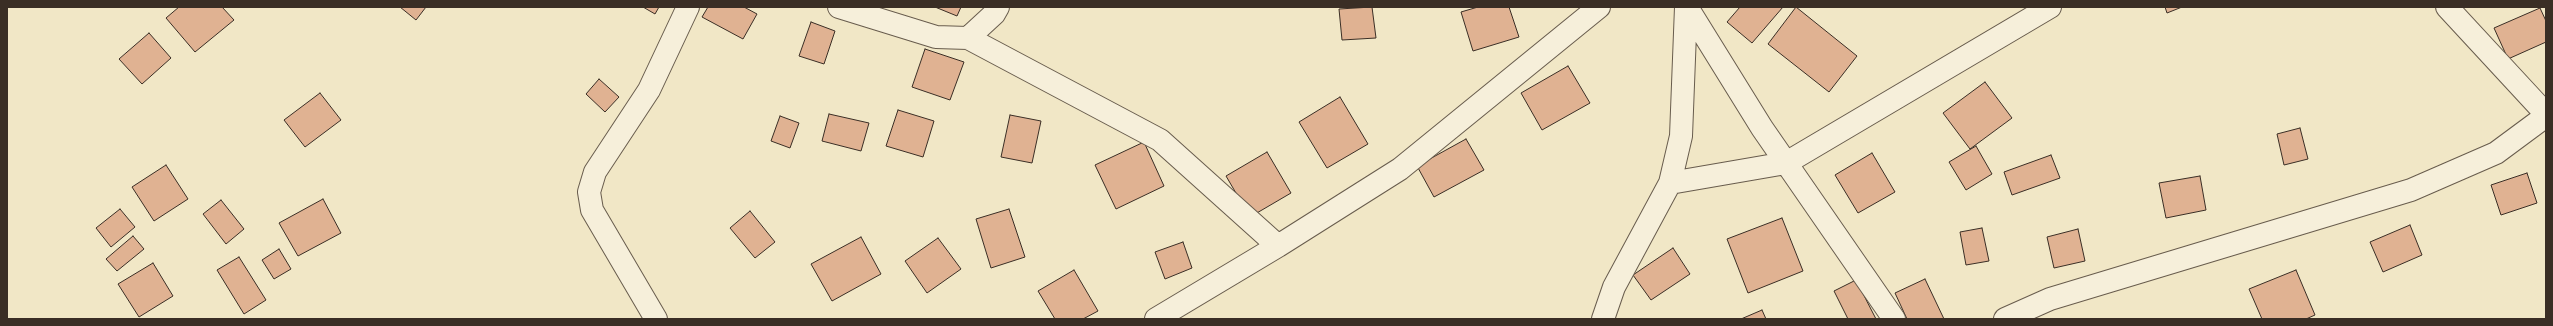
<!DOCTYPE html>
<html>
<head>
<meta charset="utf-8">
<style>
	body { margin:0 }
	#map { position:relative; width:2553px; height:326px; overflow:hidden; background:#f1e7c6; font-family:"IM FELL English",serif }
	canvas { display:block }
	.frame { position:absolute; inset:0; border:8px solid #3a2e25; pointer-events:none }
</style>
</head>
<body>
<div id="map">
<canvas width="2553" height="326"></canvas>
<div class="frame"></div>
</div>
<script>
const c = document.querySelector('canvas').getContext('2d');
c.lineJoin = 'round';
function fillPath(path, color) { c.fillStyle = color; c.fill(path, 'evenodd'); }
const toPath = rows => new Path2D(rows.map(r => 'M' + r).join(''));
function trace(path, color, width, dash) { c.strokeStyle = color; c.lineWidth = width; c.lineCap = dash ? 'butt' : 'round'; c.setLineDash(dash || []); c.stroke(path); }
const building = toPath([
	[179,7,222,7,234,20,195,52,166,18,179,7],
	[400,7,426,7,416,20,400,7],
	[643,7,659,7,655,14,643,7],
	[708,7,744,7,757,14,743,39,702,17,708,7],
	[935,7,961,7,957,16,935,7],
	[1372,7,1376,38,1342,40,1339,9,1372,7],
	[1478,7,1509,7,1519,37,1473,51,1461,12,1478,7],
	[1740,7,1783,7,1752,43,1727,22,1740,7],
	[1796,7,1857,56,1829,92,1768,44,1796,7],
	[2165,7,2182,7,2167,13,2165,7],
	[2540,8,2546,21,2546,42,2508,59,2494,28,2540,8],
	[811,22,835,31,824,64,799,56,811,22],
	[149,33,171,58,142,84,119,59,149,33],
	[925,49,964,62,950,100,912,87,925,49],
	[1568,66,1590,103,1542,130,1521,93,1568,66],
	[599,79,619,97,605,112,586,94,599,79],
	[1985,82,2012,118,1970,149,1943,113,1985,82],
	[320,93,341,120,305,147,284,120,320,93],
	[1340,97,1368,144,1327,168,1299,122,1340,97],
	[898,110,934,121,923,157,886,146,898,110],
	[829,114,869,123,861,151,822,141,829,114],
	[1010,115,1041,121,1032,163,1001,157,1010,115],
	[780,116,799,123,790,148,771,141,780,116],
	[2300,128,2308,159,2284,165,2277,134,2300,128],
	[1466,139,1484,170,1434,197,1417,166,1466,139],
	[1144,142,1164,186,1116,209,1095,165,1144,142],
	[1976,146,1992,174,1966,190,1949,162,1976,146],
	[1267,152,1291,193,1250,217,1226,176,1267,152],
	[1872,153,1895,192,1858,213,1835,175,1872,153],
	[2051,155,2060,178,2012,195,2004,172,2051,155],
	[166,165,188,199,154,221,132,187,166,165],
	[2527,173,2537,203,2501,215,2491,185,2527,173],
	[2200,176,2206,210,2166,218,2159,183,2200,176],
	[323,199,341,233,298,256,279,223,323,199],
	[221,200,244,229,226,244,203,214,221,200],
	[120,209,135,227,111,247,96,228,120,209],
	[1009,209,1025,257,991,268,976,219,1009,209],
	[750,211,775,242,755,258,730,228,750,211],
	[1782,218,1803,271,1748,293,1727,239,1782,218],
	[2410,225,2422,255,2383,272,2370,242,2410,225],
	[1982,228,1989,261,1966,265,1960,232,1982,228],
	[2078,229,2085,261,2054,268,2047,237,2078,229],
	[133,236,144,249,117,271,106,259,133,236],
	[861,237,881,274,832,301,811,264,861,237],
	[938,238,961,269,927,293,905,261,938,238],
	[1183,242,1192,268,1165,279,1155,252,1183,242],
	[1673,248,1690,274,1651,300,1633,275,1673,248],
	[279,249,291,269,274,279,262,260,279,249],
	[239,257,266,300,244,314,217,270,239,257],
	[153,263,173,296,139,317,118,284,153,263],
	[1074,270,1098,311,1083,319,1055,319,1038,291,1074,270],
	[2296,270,2315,315,2306,319,2262,319,2249,289,2296,270],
	[1925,279,1944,319,1907,319,1895,293,1925,279],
	[1856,280,1876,319,1848,319,1834,291,1856,280],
	[1762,310,1766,319,1741,319,1762,310]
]);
fillPath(building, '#e0b292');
trace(building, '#3a2e25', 1);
const street = toPath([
	[839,7,936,37,968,38,994,14,998,7],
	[1687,7,1762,128,1894,319],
	[2447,7,2546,114],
	[968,38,1160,140,1278,246],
	[1670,183,1786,163,2050,7],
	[656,319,592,210,589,192,595,172,649,90,688,7],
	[1156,319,1278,246,1400,169,1599,7],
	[1603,319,1614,287,1670,183,1681,136,1686,7],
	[2005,319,2050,299,2411,190,2496,153,2546,116]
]);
trace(street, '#685c4d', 24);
trace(street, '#f6efda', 22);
</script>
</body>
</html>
